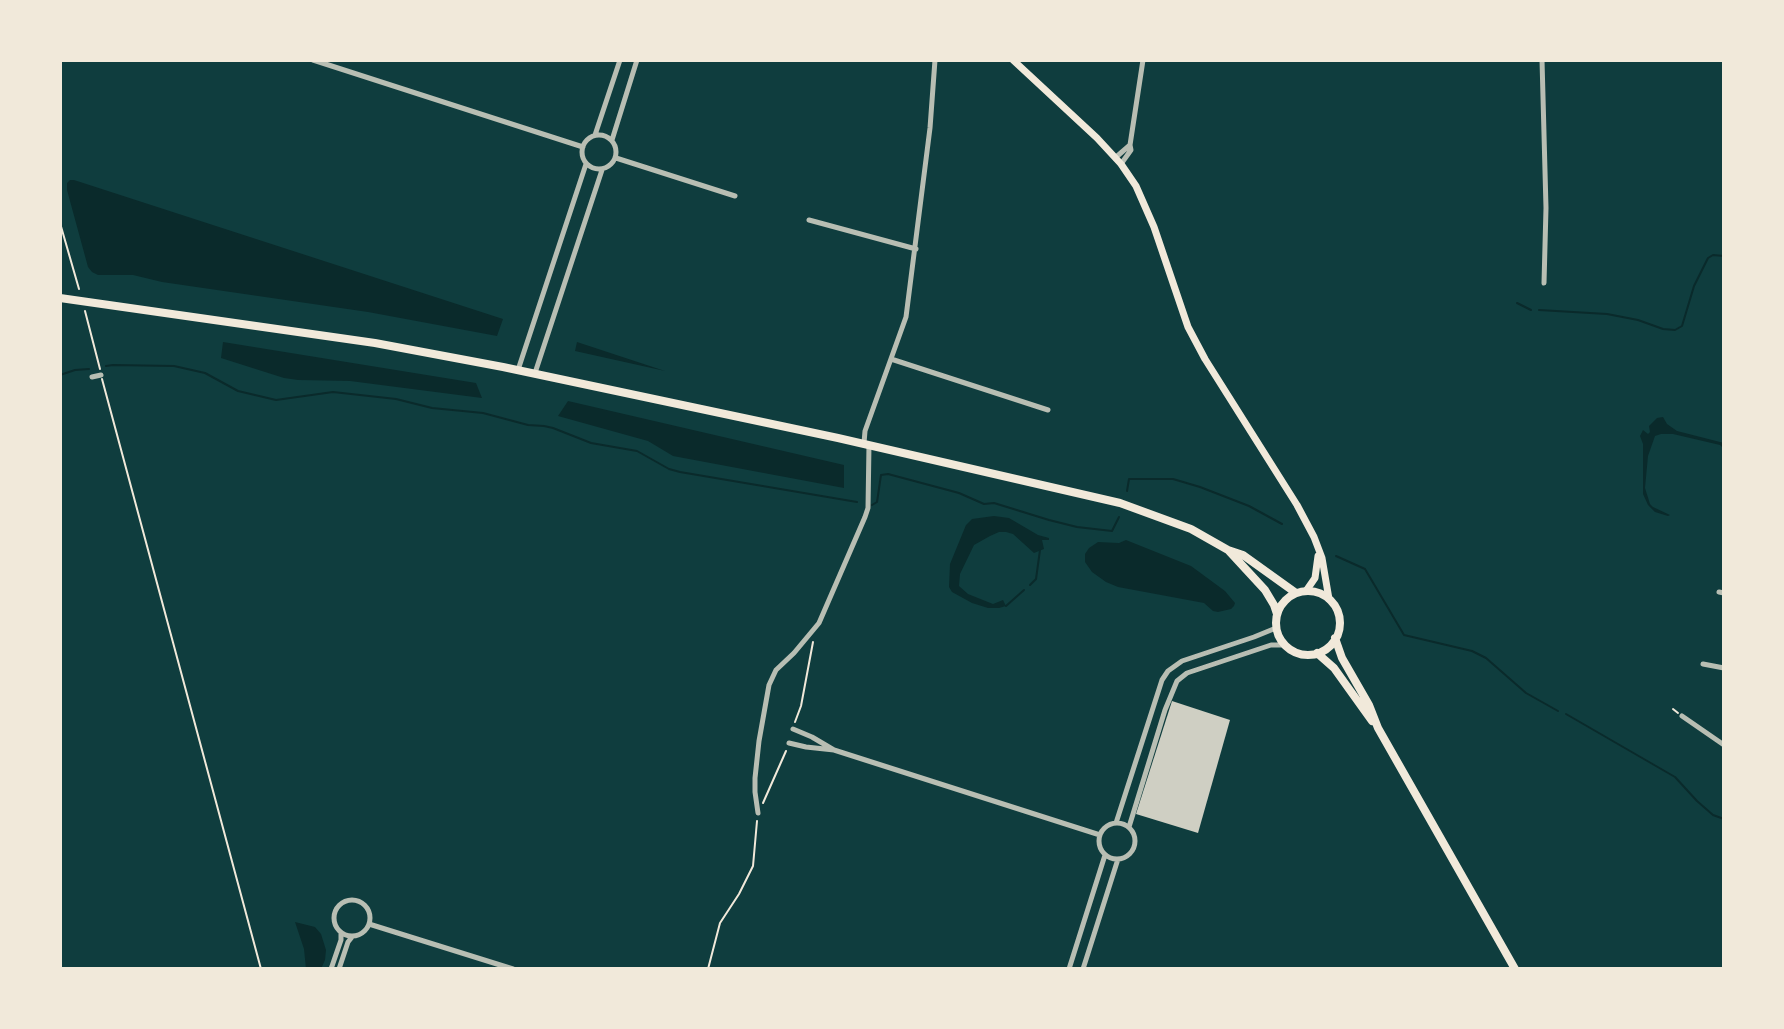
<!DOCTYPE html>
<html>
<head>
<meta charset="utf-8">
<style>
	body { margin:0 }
	#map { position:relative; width:1784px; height:1029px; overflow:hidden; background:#0f3d3e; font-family:"Space Grotesk",sans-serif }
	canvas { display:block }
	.frame { position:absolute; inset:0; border:62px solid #f1e9da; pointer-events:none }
</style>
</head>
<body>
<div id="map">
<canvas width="1784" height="1029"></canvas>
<div class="frame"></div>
</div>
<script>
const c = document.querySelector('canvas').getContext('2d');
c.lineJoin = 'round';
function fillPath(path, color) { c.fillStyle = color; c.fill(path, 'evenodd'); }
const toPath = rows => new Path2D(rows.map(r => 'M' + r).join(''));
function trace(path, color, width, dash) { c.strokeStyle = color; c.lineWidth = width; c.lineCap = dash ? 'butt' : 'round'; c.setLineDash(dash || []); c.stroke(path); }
fillPath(toPath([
	[70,180,74,180,503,319,497,336,368,312,162,282,133,275,98,275,92,272,88,267,67,190,67,183],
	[223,342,476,383,482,398,350,381,298,380,284,378,221,358],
	[577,342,665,371,575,351],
	[568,401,844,465,844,488,673,456,648,441,558,416],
	[1663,417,1667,424,1677,431,1724,443,1724,449,1720,445,1673,434,1661,434,1655,436,1648,456,1645,488,1650,504,1653,507,1670,515,1668,516,1655,512,1648,505,1643,494,1643,444,1640,436,1643,430,1648,434,1650,432,1649,426,1657,418],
	[994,516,1009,518,1038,535,1049,538,1049,540,1042,540,1044,549,1034,553,1013,534,1006,532,999,532,990,536,974,545,960,574,959,586,968,594,993,604,1003,600,1006,606,999,608,988,608,972,603,952,592,949,587,950,564,966,525,972,519],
	[1126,540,1191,566,1225,591,1235,603,1234,606,1231,609,1218,612,1213,611,1204,603,1118,587,1106,582,1092,572,1085,562,1085,554,1089,548,1098,542,1119,543],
	[295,922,315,927,321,934,326,950,325,960,321,969,306,969,304,949]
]), '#0a2a2b');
trace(toPath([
	[1517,303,1531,310],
	[1539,310,1607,314,1638,320,1663,329,1675,330,1682,326,1694,286,1708,258,1713,255,1724,256],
	[106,366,113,365,174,366,205,373,238,391,276,400,333,392,396,399,432,408,483,413,528,425,544,426,553,428,591,443,637,451,669,469,680,472,857,502],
	[60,375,75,370,89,369],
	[1127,491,1129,479,1173,479,1200,487,1249,506,1282,524],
	[872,505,877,502,881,475,888,474,959,493,984,504,994,503,1049,520,1077,527,1112,531,1119,517],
	[1336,556,1365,569,1404,635,1472,651,1486,658,1526,693,1558,711],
	[1030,585,1036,579,1040,550],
	[1006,606,1024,590],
	[1566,714,1675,777,1697,801,1713,815,1724,819]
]), '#0a2a2b', 2);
fillPath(toPath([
	[1172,701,1230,720,1198,833,1136,814]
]), '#cfcfc3');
trace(toPath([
	[60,223,79,289],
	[85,311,100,369],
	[102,379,261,969],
	[1673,709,1678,713],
	[795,722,801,706,813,642],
	[763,803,786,751],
	[708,969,720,923,739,894,753,866,757,821]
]), '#f1e9da', 2);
trace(toPath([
	[313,60,583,147],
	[1542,60,1546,208,1544,283],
	'582 152a17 17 0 1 1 34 0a17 17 0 1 1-34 0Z',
	[595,135,620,60],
	[612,140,637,60],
	[616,158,735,196],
	[1115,158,1130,145],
	[1121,164,1131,150,1130,145,1143,60],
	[809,220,916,249],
	[891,359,1048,410],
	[518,370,586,164],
	[535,373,602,170],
	[92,377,101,375],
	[864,443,865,431,906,317,930,128,935,60],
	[1719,592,1724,593],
	[1703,664,1724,668],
	[1682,716,1724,745],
	[793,729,812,737,834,750,1100,835],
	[789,743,806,747,834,750],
	[758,813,755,792,755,778,759,741,769,685,776,670,794,653,819,623,865,517,868,508,869,445],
	[1116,823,1162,680,1168,671,1182,661,1254,637,1276,628],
	'1099 841a18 18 0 1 1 36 0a18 18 0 1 1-36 0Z',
	[1129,827,1165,710,1177,681,1187,673,1271,645,1285,645],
	'334 918a18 18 0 1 1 36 0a18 18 0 1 1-36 0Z',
	[369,924,513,969],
	[331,969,341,940,341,933],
	[339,969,348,942,352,937],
	[1069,969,1105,855],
	[1083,969,1118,859]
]), '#b8beb3', 5);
trace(toPath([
	[1013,60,1097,138,1121,164,1136,186,1154,227,1188,327,1205,359,1297,505,1314,537,1322,558,1329,599],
	[1306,591,1315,578,1318,556]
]), '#f1e9da', 7);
trace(toPath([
	[60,298,375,343,503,367,838,438,1120,503,1191,529,1228,550,1243,555,1296,593],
	[1229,551,1265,590,1274,605,1277,614],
	'1276 623a32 32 0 1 1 64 0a32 32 0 1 1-64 0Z',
	[1335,638,1342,658,1369,705,1378,728,1515,969],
	[1317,653,1334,668,1372,721]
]), '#f1e9da', 8);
</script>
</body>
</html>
